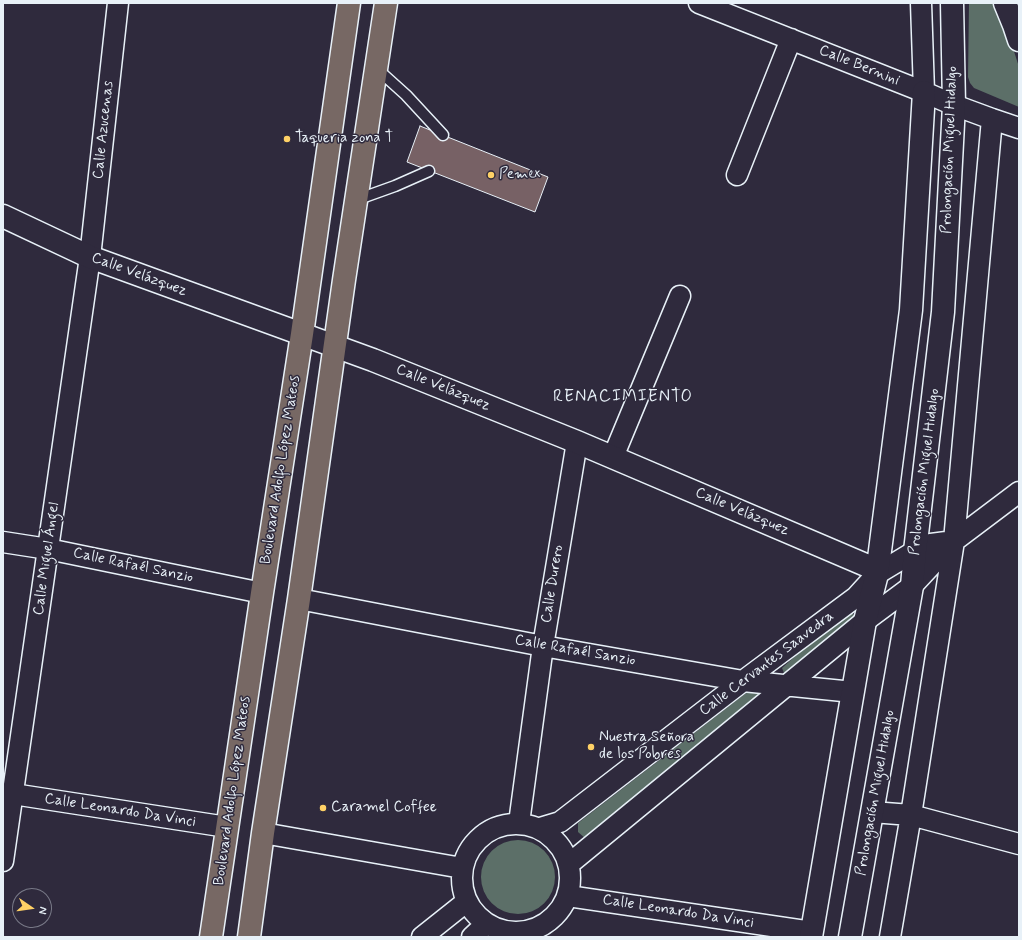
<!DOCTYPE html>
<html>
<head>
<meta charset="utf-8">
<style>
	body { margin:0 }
	#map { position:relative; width:1022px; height:940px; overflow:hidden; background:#2f2a3d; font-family:Mynerve,sans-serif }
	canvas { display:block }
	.frame { position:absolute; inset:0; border:4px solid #e8f1f8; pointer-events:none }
	.north { position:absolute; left:12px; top:888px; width:40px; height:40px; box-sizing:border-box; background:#2f2a3d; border:1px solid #797a88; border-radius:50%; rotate:103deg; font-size:11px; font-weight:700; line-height:16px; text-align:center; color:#e8f1f8 }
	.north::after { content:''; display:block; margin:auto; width:14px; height:18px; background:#ffd166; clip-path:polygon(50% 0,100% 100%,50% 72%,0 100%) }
</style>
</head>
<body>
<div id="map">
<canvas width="1022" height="940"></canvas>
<div class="frame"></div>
<div class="north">N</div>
</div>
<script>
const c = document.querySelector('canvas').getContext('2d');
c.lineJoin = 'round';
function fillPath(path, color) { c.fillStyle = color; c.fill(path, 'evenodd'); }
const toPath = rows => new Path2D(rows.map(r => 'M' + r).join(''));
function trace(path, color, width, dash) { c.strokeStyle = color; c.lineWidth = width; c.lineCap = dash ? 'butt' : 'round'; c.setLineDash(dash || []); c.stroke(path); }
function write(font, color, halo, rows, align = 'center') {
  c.font = font + ' Mynerve,sans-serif'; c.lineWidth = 3; c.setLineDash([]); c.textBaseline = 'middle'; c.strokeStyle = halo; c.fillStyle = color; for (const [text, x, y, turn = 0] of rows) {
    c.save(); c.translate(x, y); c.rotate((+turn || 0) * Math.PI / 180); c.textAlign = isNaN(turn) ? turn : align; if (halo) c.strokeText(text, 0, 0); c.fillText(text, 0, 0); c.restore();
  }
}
fillPath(toPath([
	[969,3,995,3,1011,42,1019,67,1019,107,974,88,970,83,968,77],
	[851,613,860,618,786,678,782,668,800,652],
	[750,690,766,695,586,839,578,832,578,823],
	'481 877a37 37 0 1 1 74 0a37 37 0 1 1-74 0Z'
]), '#5c6f68');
const building = toPath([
	[420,126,548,177,535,212,407,162,420,126]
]);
fillPath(building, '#776165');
trace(building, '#e8f1f8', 1);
const service = toPath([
	[376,68,406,95,443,135],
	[356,200,395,186,429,171]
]);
const minor = toPath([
	[699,3,924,92,954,105,992,119,1019,128],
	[921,3,924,92],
	[737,175,791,39],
	[613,457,680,296],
	[3,542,48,549,262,593],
	[299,599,543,646,743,681,853,692],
	[13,794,227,827],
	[872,812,911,815,1019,844],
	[519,823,543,646,577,442],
	'462 878a54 54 0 1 1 108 0a54 54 0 1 1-108 0Z',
	[540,828,560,822,743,681,856,597,877,574,915,551,931,544,954,541],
	[263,833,462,868],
	[3,861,90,257,118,3],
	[569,864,865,621,912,586,954,541,1019,492],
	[568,896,812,932],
	[422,937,466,902],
	[472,937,486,924],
	[890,937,911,815,954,541,992,119]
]);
const tertiary = toPath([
	[3,216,90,257,373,360,577,442,868,566,877,574],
	[811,937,865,621,877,574,911,310,924,92]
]);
const secondary = toPath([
	[1005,3,1014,25,1019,40],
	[850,937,912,586,915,551,943,312,954,105,952,3]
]);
const primary = toPath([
	[211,937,262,593,302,334,349,3],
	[249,937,263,833,299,599,344,280,386,3]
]);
trace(service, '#e8f1f8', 13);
trace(minor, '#e8f1f8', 23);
trace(tertiary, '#e8f1f8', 25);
trace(secondary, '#e8f1f8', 25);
trace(primary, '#e8f1f8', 25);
trace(service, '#2f2a3d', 10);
trace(minor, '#2f2a3d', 20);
trace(tertiary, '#2f2a3d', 22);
trace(secondary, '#2f2a3d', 22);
trace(primary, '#776864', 22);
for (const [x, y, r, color] of [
	[287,139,4,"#ffd166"],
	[491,175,4,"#ffd166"],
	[591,747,4,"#ffd166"],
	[323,808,4,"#ffd166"]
]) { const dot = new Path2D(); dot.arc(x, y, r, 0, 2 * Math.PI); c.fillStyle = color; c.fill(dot); trace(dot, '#2f2a3d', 1.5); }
write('15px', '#e8f1f8', '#2f2a3d', [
	["Calle Bernini",859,66,22],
	["Calle Azucenas",104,130,-84],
	["Prolongación Miguel Hidalgo",950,150,-88],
	["Calle Velázquez",139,275,20],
	["Calle Velázquez",443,388,22],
	["Boulevard Adolfo López Mateos",281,470,-81],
	["Prolongación Miguel Hidalgo",925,472,-83],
	["Calle Velázquez",742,512,23],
	["Calle Miguel Ángel",47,559,-82],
	["Calle Rafaél Sanzio",133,566,12],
	["Calle Durero",553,584,-81],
	["Calle Rafaél Sanzio",575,651,10],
	["Calle Cervantes Saavedra",767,664,-37],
	["Boulevard Adolfo López Mateos",233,791,-82],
	["Prolongación Miguel Hidalgo",876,793,-80],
	["Calle Leonardo Da Vinci",120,811,9],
	["Calle Leonardo Da Vinci",678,912,9]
]);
write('15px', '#e8f1f8', '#2f2a3d', [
	["Taqueria zona T",295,139],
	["Pemex",499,175],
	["Nuestra Señora",599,738],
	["de los Pobres",599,755],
	["Caramel Coffee",331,808]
], 'left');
c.letterSpacing = '1px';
write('17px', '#e8f1f8', '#2f2a3d', [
	["RENACIMIENTO",623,397]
]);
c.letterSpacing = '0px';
</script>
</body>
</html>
